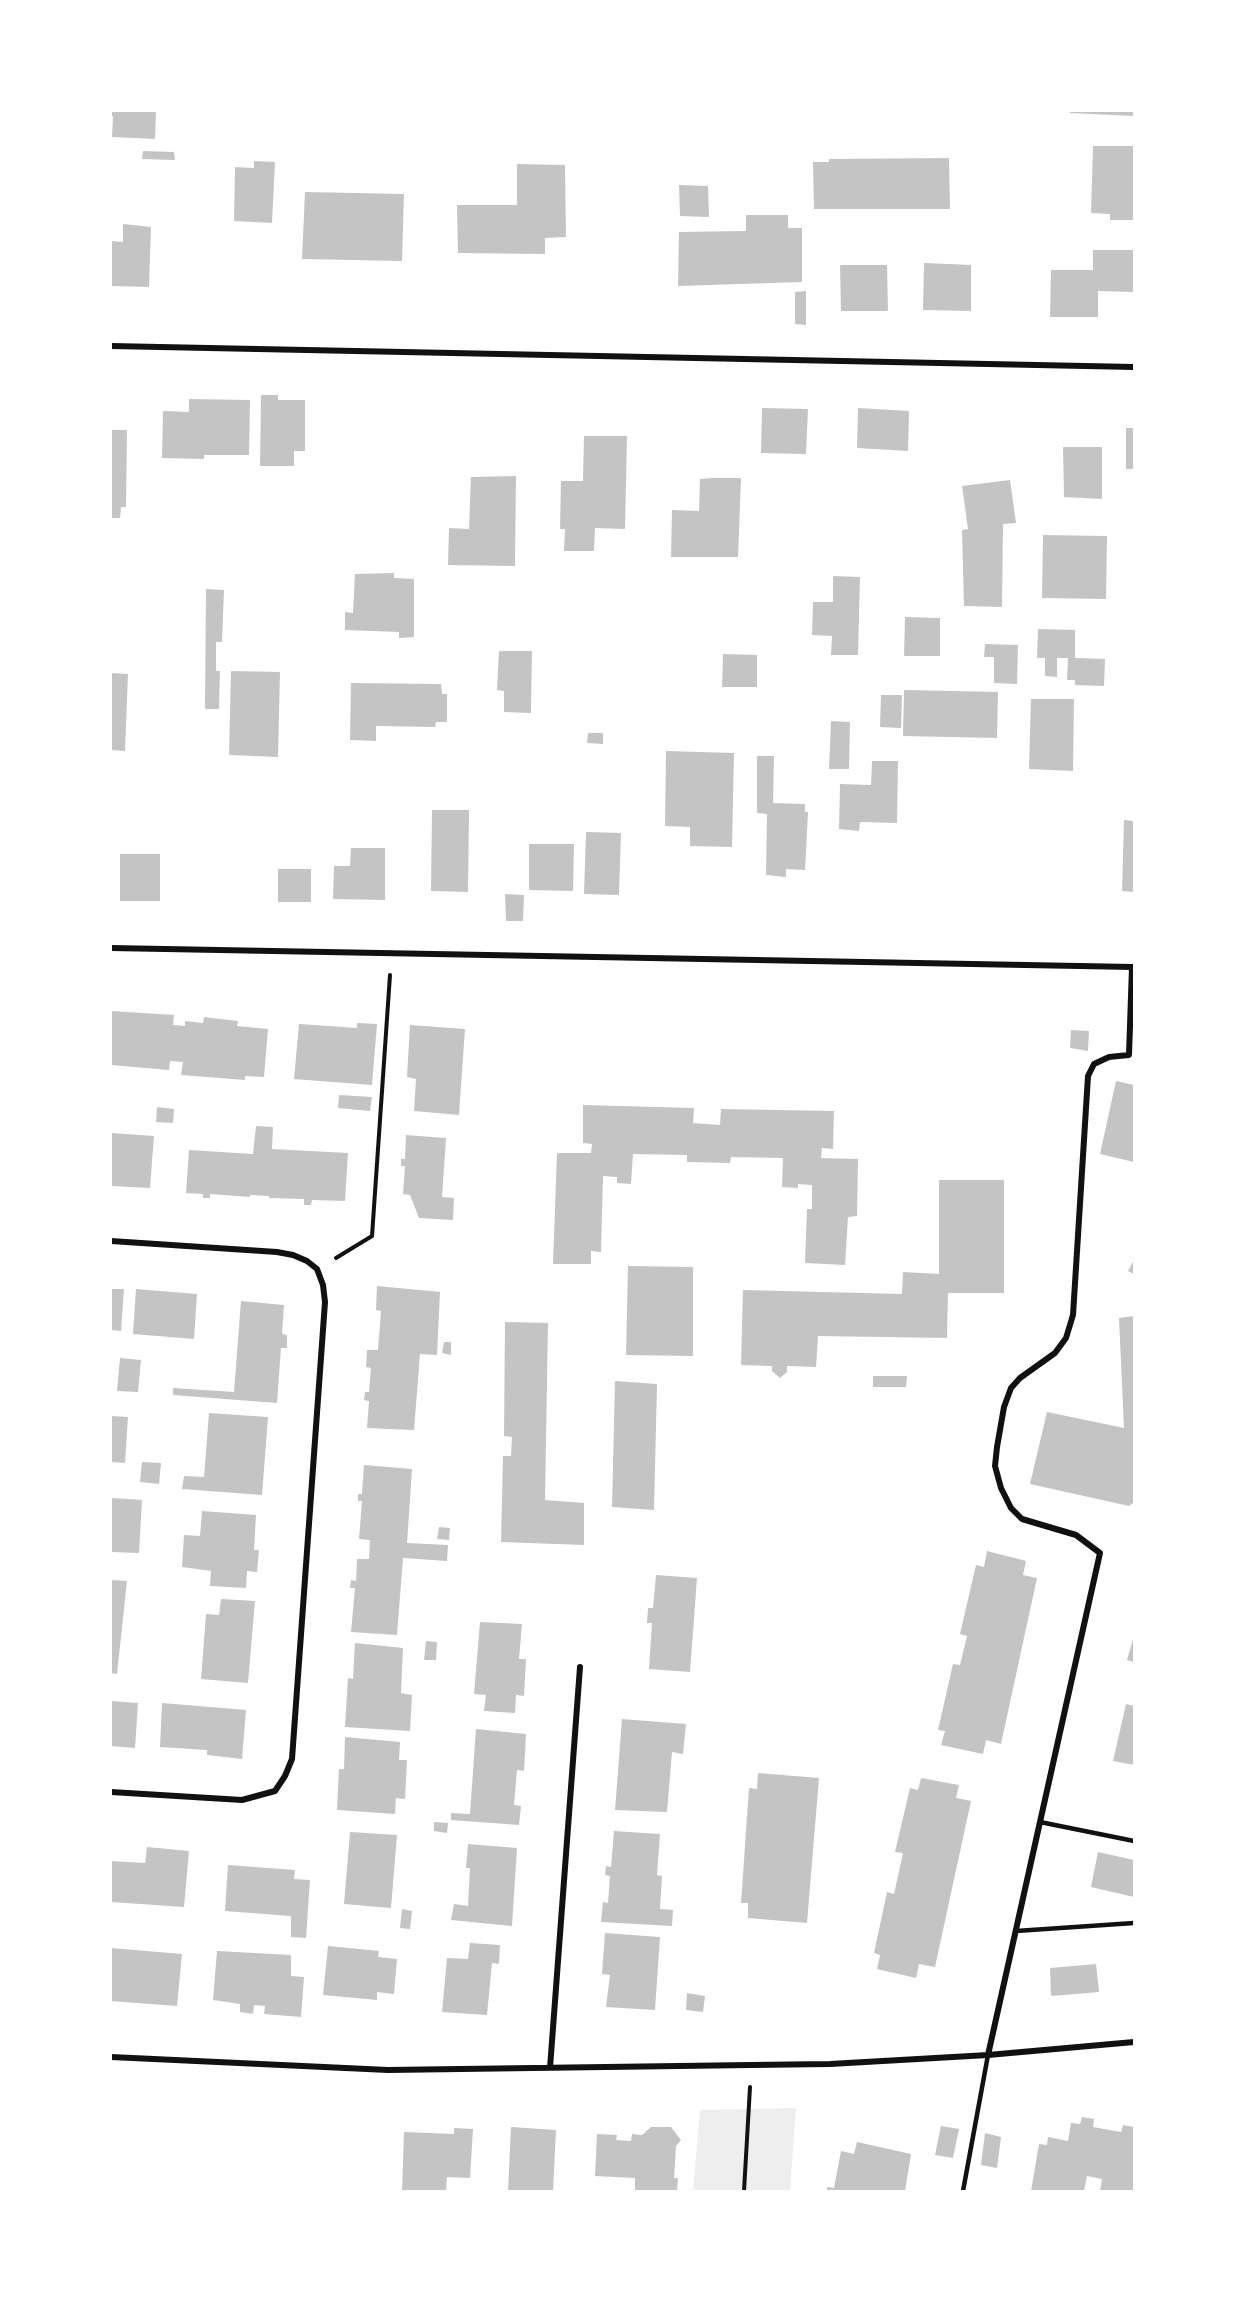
<!DOCTYPE html>
<html>
<head>
<meta charset="utf-8">
<style>
	body { margin:0 }
	#map { position:relative; width:1245px; height:2302px; overflow:hidden; background:#fff; font-family:"Work Sans",sans-serif }
	canvas { display:block }
	.frame { position:absolute; inset:0; border:112px solid #fff; pointer-events:none }
</style>
</head>
<body>
<div id="map">
<canvas width="1245" height="2302"></canvas>
<div class="frame"></div>
</div>
<script>
const c = document.querySelector('canvas').getContext('2d');
c.lineJoin = 'round';
function fillPath(path, color) { c.fillStyle = color; c.fill(path, 'evenodd'); }
const toPath = rows => new Path2D(rows.map(r => 'M' + r).join(''));
function trace(path, color, width, dash) { c.strokeStyle = color; c.lineWidth = width; c.lineCap = dash ? 'butt' : 'round'; c.setLineDash(dash || []); c.stroke(path); }
fillPath(toPath([
	[796,2108,790,2191,693,2191,700,2110]
]), '#eee');
fillPath(toPath([
	[111,111,156,111,155,139,112,137,113,116,111,116],
	[1070,111,1134,111,1134,116,1070,113],
	[1093,146,1134,146,1134,220,1110,220,1110,214,1091,213],
	[143,151,174,152,175,160,142,159],
	[949,158,950,209,814,209,813,162,829,162,829,159],
	[254,161,275,162,272,223,234,221,235,167,254,168],
	[517,164,565,165,566,237,545,238,545,254,458,253,457,205,517,205],
	[679,185,708,186,709,217,680,216],
	[305,192,404,194,402,261,302,259],
	[746,215,788,215,788,228,802,228,802,282,678,286,679,232,746,231],
	[123,224,151,227,149,287,111,286,111,241,123,242],
	[1093,250,1133,250,1134,292,1098,291,1098,317,1050,317,1051,270,1093,270],
	[924,263,971,265,971,311,923,310],
	[840,265,887,265,888,311,841,311],
	[806,291,806,325,795,324,795,292],
	[261,395,278,395,278,400,305,400,305,451,294,451,294,466,260,466],
	[189,399,250,400,249,455,204,455,204,459,162,458,163,411,189,412],
	[762,408,808,409,806,454,761,453],
	[858,408,909,411,908,451,857,448],
	[1126,428,1134,428,1134,469,1126,469],
	[111,430,127,430,126,507,121,507,120,518,111,518],
	[584,436,627,436,625,529,595,528,594,551,564,551,565,529,560,529,561,481,583,481],
	[1063,447,1102,447,1102,499,1064,497],
	[516,476,515,566,448,565,449,528,469,529,471,477],
	[713,478,741,478,738,557,671,557,672,510,699,511,700,479],
	[1010,480,1016,523,1003,524,1002,607,964,606,962,530,968,529,962,486],
	[1043,535,1107,536,1106,599,1042,598],
	[394,573,394,578,414,579,414,637,399,638,399,632,345,630,345,612,353,613,355,574],
	[833,576,860,577,858,655,831,655,832,636,812,635,813,602,833,602],
	[206,589,224,590,222,642,216,642,216,671,220,671,219,709,205,709],
	[905,617,940,618,940,656,904,656],
	[1038,629,1075,630,1075,658,1105,659,1104,686,1075,685,1075,680,1067,680,1068,658,1057,658,1057,677,1045,676,1045,658,1037,658],
	[985,644,1018,645,1017,684,994,683,994,657,984,657],
	[499,651,532,651,531,713,504,712,504,691,497,690],
	[723,654,757,655,757,687,722,687],
	[231,671,280,672,278,757,229,755],
	[111,673,128,674,125,751,111,750],
	[351,683,441,684,442,694,447,694,447,722,436,722,435,727,376,726,376,741,350,740],
	[904,690,998,692,997,738,903,736],
	[881,695,902,695,901,728,880,727],
	[1031,699,1074,699,1073,771,1029,769],
	[831,721,850,722,849,769,829,769],
	[588,733,603,733,603,744,587,743],
	[666,751,734,753,732,847,690,846,690,827,665,826],
	[757,756,774,756,773,803,805,804,805,812,808,812,805,870,786,869,786,877,766,875,767,814,757,813],
	[872,761,898,761,897,823,860,822,859,831,839,829,840,784,871,785],
	[432,810,469,810,468,892,431,891],
	[1124,820,1134,821,1134,892,1122,891],
	[586,832,621,833,619,895,584,894],
	[529,844,574,844,573,891,529,890],
	[351,848,385,848,385,900,333,899,334,866,350,866],
	[120,854,160,854,160,901,120,901],
	[278,869,311,869,311,902,278,902],
	[505,894,524,895,523,921,506,921],
	[111,1011,174,1015,173,1025,185,1026,185,1021,203,1023,204,1017,238,1021,237,1026,268,1029,264,1077,245,1076,245,1080,181,1075,183,1062,170,1061,169,1070,111,1065],
	[357,1023,377,1024,372,1085,294,1079,299,1024,357,1028],
	[410,1025,465,1029,459,1115,414,1111,416,1079,407,1077],
	[1071,1030,1089,1031,1088,1051,1070,1048],
	[1116,1081,1134,1085,1134,1162,1100,1154],
	[339,1095,372,1097,370,1111,338,1108],
	[583,1105,694,1108,693,1123,720,1125,721,1109,834,1111,833,1149,822,1148,821,1158,858,1159,857,1216,848,1217,845,1265,805,1263,807,1209,812,1209,812,1185,798,1184,798,1188,782,1187,783,1158,731,1157,730,1163,687,1162,687,1155,633,1154,631,1184,617,1183,617,1177,603,1176,601,1252,591,1251,591,1264,553,1264,557,1153,591,1153,592,1144,583,1143],
	[157,1107,174,1109,173,1123,156,1122],
	[256,1126,273,1127,272,1149,348,1153,345,1201,312,1200,311,1205,304,1205,304,1199,269,1198,269,1196,250,1195,250,1197,210,1194,210,1198,203,1198,203,1194,186,1193,189,1150,253,1154],
	[111,1133,154,1136,150,1188,111,1186],
	[406,1135,446,1138,442,1197,454,1198,453,1220,419,1218,410,1195,403,1194,405,1166,401,1166,401,1159,405,1159],
	[939,1180,1004,1180,1004,1293,948,1293,947,1338,818,1336,816,1367,787,1366,787,1372,780,1378,772,1371,772,1366,741,1365,743,1290,902,1294,903,1272,939,1274],
	[1134,1260,1134,1274,1128,1271],
	[628,1266,693,1267,693,1356,626,1355],
	[377,1286,440,1292,437,1355,420,1354,414,1430,367,1428,369,1401,364,1400,365,1392,369,1392,371,1368,366,1367,367,1350,378,1350,381,1311,376,1310],
	[111,1289,124,1289,121,1331,111,1330],
	[136,1289,197,1294,194,1339,133,1334],
	[241,1301,284,1305,282,1334,287,1335,287,1348,281,1348,277,1403,173,1395,173,1388,234,1392],
	[1134,1316,1134,1502,1129,1506,1030,1484,1047,1412,1124,1428,1119,1318],
	[505,1322,548,1323,545,1500,584,1503,584,1545,501,1542,503,1456,511,1456,512,1437,504,1436],
	[444,1342,451,1342,451,1355,442,1353],
	[120,1358,141,1360,138,1392,117,1391],
	[873,1376,907,1376,906,1387,873,1387],
	[615,1381,657,1384,654,1510,612,1507],
	[209,1413,268,1417,262,1495,182,1489,184,1476,204,1477],
	[111,1416,128,1417,125,1463,111,1462],
	[142,1462,161,1463,159,1484,140,1482],
	[364,1465,412,1469,407,1543,448,1545,447,1561,403,1558,397,1635,351,1632,355,1588,350,1588,351,1580,356,1581,357,1559,369,1559,370,1540,359,1539,362,1501,358,1501,358,1494,362,1494],
	[111,1498,142,1500,139,1553,111,1552],
	[202,1511,256,1515,254,1550,259,1550,257,1572,247,1571,246,1588,210,1586,211,1571,182,1567,184,1535,200,1536],
	[439,1527,450,1528,449,1540,437,1539],
	[987,1551,1026,1561,1023,1575,1037,1578,1001,1744,986,1740,983,1754,941,1745,945,1731,938,1730,953,1664,960,1665,967,1636,960,1634,976,1565,984,1567],
	[656,1575,697,1578,690,1672,649,1669,652,1623,647,1623,648,1608,653,1608],
	[111,1580,127,1581,117,1674,111,1673],
	[221,1599,255,1601,248,1683,201,1679,206,1614,219,1615],
	[480,1622,522,1624,519,1659,526,1659,524,1696,516,1695,515,1713,484,1711,486,1695,474,1694],
	[1133,1639,1134,1639,1134,1662,1127,1660],
	[426,1641,437,1642,436,1660,424,1660],
	[355,1643,403,1648,401,1693,412,1695,410,1731,345,1727,348,1678,353,1679],
	[111,1701,138,1703,135,1748,111,1746],
	[162,1703,246,1710,242,1759,207,1755,207,1750,160,1747],
	[1126,1704,1134,1706,1134,1765,1113,1761],
	[622,1719,686,1724,683,1754,672,1752,667,1812,615,1810],
	[476,1729,526,1734,524,1771,517,1770,514,1805,521,1806,519,1825,451,1820,451,1813,470,1814],
	[345,1737,400,1742,399,1760,407,1760,405,1799,396,1798,395,1814,337,1810,339,1769,344,1769],
	[758,1773,819,1778,807,1923,748,1918,748,1903,741,1903,749,1788,757,1789],
	[921,1778,959,1785,956,1798,971,1801,935,1967,919,1964,916,1978,877,1969,880,1955,874,1953,887,1892,894,1894,903,1853,895,1852,910,1788,918,1790],
	[434,1822,448,1823,447,1833,434,1831],
	[614,1831,660,1834,657,1875,662,1876,660,1909,673,1910,672,1926,601,1922,603,1902,608,1903,610,1876,605,1875,606,1866,611,1867],
	[350,1832,397,1835,391,1908,344,1904],
	[468,1844,517,1848,512,1926,451,1920,454,1904,468,1906,470,1868,466,1868],
	[147,1847,189,1851,184,1907,111,1902,111,1861,145,1863],
	[1098,1852,1134,1860,1134,1897,1091,1887],
	[228,1865,295,1870,294,1879,310,1880,306,1938,291,1937,291,1916,225,1911],
	[402,1909,412,1911,410,1929,400,1928],
	[605,1933,660,1937,655,2010,606,2007,610,1975,602,1974],
	[470,1943,500,1945,499,1964,492,1963,487,2015,442,2012,447,1958,468,1959],
	[328,1946,379,1951,378,1957,397,1959,394,1994,377,1992,377,2000,323,1995],
	[111,1948,182,1954,177,2006,111,2001],
	[217,1951,291,1955,291,1976,304,1977,301,2017,264,2014,265,2006,254,2005,253,2014,240,2012,240,2004,213,2000],
	[1096,1964,1099,1992,1051,1996,1050,1968],
	[687,1993,705,1996,703,2012,686,2010],
	[1082,2117,1094,2119,1093,2127,1121,2132,1123,2125,1134,2127,1134,2191,1100,2191,1102,2179,1087,2176,1084,2191,1031,2191,1039,2144,1047,2145,1048,2137,1068,2141,1071,2123,1080,2124],
	[941,2126,959,2129,953,2158,935,2155],
	[511,2127,556,2130,553,2191,508,2191],
	[651,2127,671,2127,681,2140,676,2146,674,2178,678,2178,677,2191,635,2191,635,2178,595,2176,597,2134,617,2135,616,2140,631,2141,632,2134,642,2135],
	[454,2128,473,2129,470,2178,447,2177,446,2191,402,2191,404,2132,454,2134],
	[985,2133,1001,2137,997,2168,981,2165],
	[857,2142,911,2154,905,2191,827,2191,827,2187,834,2188,841,2151,854,2154]
]), '#c4c4c4');
trace(toPath([
	[336,1258,372,1236,390,975],
	[744,2191,750,2087]
]), '#111', 4);
trace(toPath([
	[1040,1822,1134,1841],
	[1016,1931,1134,1923],
	[963,2191,988,2055]
]), '#111', 4.5);
trace(toPath([
	[111,346,1134,367],
	[111,948,1133,967],
	[111,1241,277,1252,293,1255,307,1261,317,1269,323,1285,325,1302,292,1759,285,1776,275,1791,242,1800,111,1792],
	[988,2055,1100,1553,1076,1535,1022,1519,1011,1508,1001,1488,995,1466,997,1447,1004,1407,1011,1388,1020,1378,1055,1353,1066,1338,1073,1315,1088,1076,1094,1064,1109,1057,1129,1055,1132,967],
	[111,2057,388,2070,751,2065,830,2064,988,2055,1134,2042],
	[550,2068,580,1667]
]), '#111', 6);
</script>
</body>
</html>
